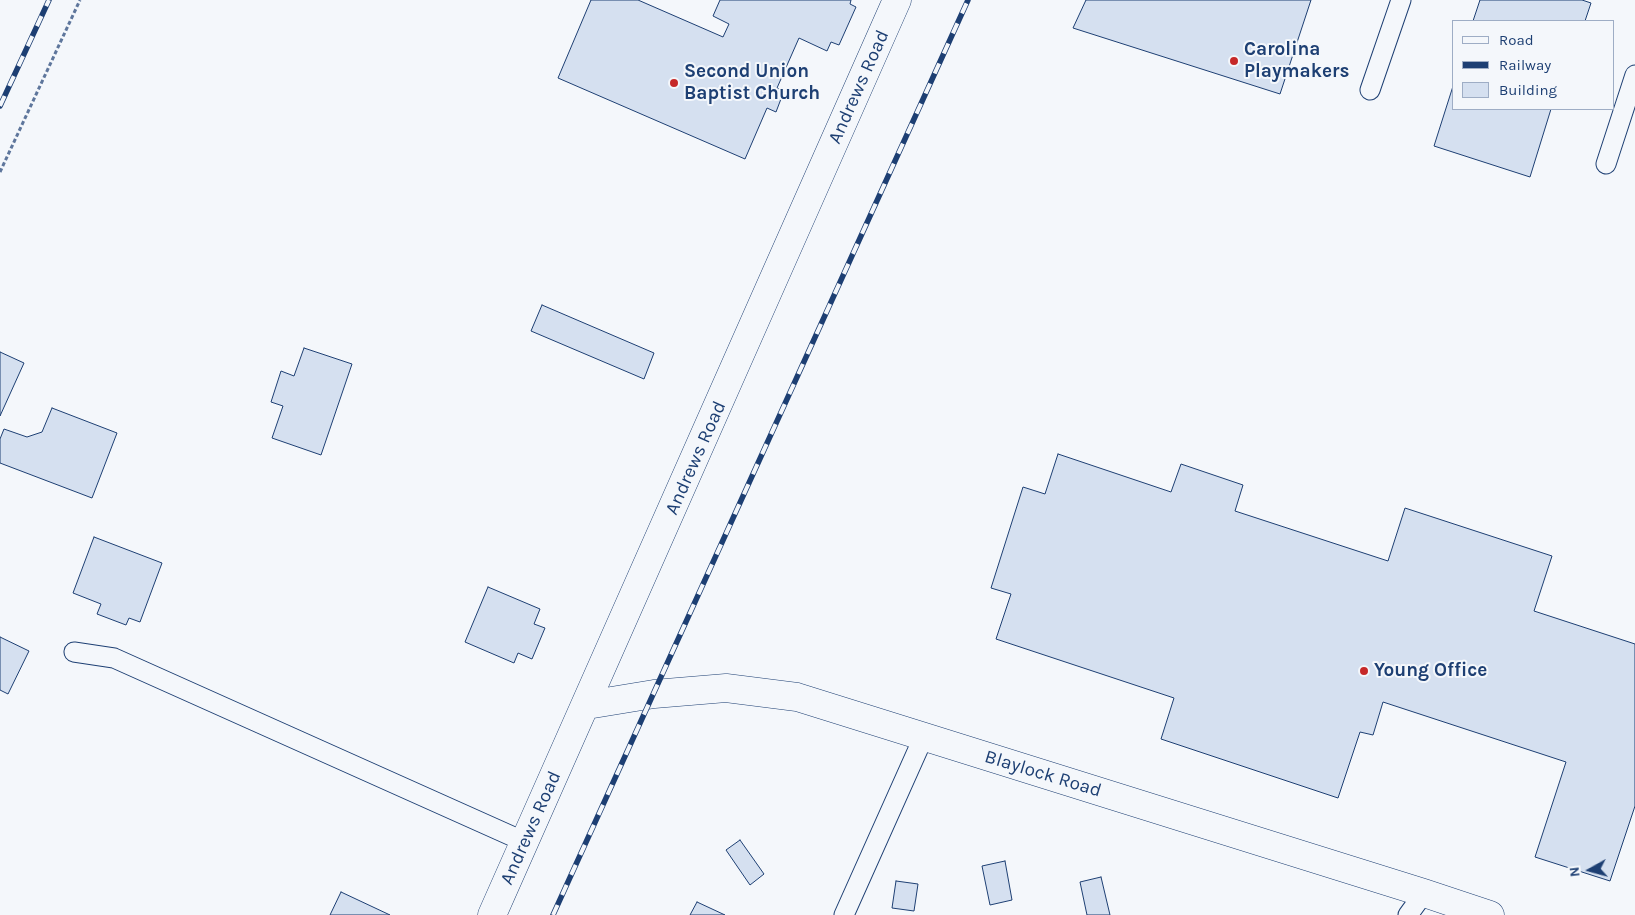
<!DOCTYPE html>
<html>
<head>
<meta charset="utf-8">
<style>
	body { margin:0 }
	#map { position:relative; width:1635px; height:915px; overflow:hidden; background:#f4f7fb; font-family:Karla,sans-serif }
	canvas { display:block }
	.legend { position:absolute; left:1452px; top:20px; width:162px; height:90px; box-sizing:border-box; background:#f4f7fb; border:1px solid #9eadc5; margin:0; padding:6px 9px; list-style:none; font-size:15px; color:#1d3f73 }
	.legend li { display:flex; align-items:center; gap:10px; height:25px }
	.legend b { width:25px; border:1px solid #9eadc5 }
	.north { position:absolute; left:1565px; top:845px; width:50px; height:50px; -webkit-text-stroke:4px #f4f7fb; paint-order:stroke; rotate:263deg; font-size:14px; font-weight:700; line-height:20px; text-align:center; color:#1d3f73 }
	.north::after { content:''; display:block; margin:auto; width:18px; height:22px; background:#1d3f73; clip-path:polygon(50% 0,100% 100%,50% 72%,0 100%) }
</style>
</head>
<body>
<div id="map">
<canvas width="1635" height="915"></canvas>
<ul class="legend">
<li><b style="height:6px;background:#f4f7fb"></b>Road</li>
<li><b style="height:6px;background:#1d3f73"></b>Railway</li>
<li><b style="height:14px;background:#d5e0f0"></b>Building</li>
</ul>
<div class="north">N</div>
</div>
<script>
const c = document.querySelector('canvas').getContext('2d');
c.lineJoin = 'round';
function fillPath(path, color) { c.fillStyle = color; c.fill(path, 'evenodd'); }
const toPath = rows => new Path2D(rows.map(r => 'M' + r).join(''));
function trace(path, color, width, dash) { c.strokeStyle = color; c.lineWidth = width; c.lineCap = dash ? 'butt' : 'round'; c.setLineDash(dash || []); c.stroke(path); }
function write(font, color, halo, rows, align = 'center') {
  c.font = font + ' Karla,sans-serif'; c.lineWidth = 4; c.setLineDash([]); c.textBaseline = 'middle'; c.strokeStyle = halo; c.fillStyle = color; for (const [text, x, y, turn = 0] of rows) {
    c.save(); c.translate(x, y); c.rotate((+turn || 0) * Math.PI / 180); c.textAlign = isNaN(turn) ? turn : align; if (halo) c.strokeText(text, 0, 0); c.fillText(text, 0, 0); c.restore();
  }
}
const building = toPath([
	[591,0,638,0,723,37,729,24,713,16,720,0,851,0,850,4,856,7,839,45,831,42,827,51,799,38,777,88,784,91,776,112,767,108,745,159,558,78,591,0],
	[1086,0,1311,0,1280,94,1073,28,1086,0],
	[1480,0,1582,0,1591,3,1585,21,1473,21,1480,0],
	[1454,83,1454,109,1551,109,1530,177,1434,146,1454,83],
	[542,305,654,353,644,379,531,331,542,305],
	[304,348,352,364,321,455,272,438,283,406,271,402,281,371,294,376,304,348],
	[0,352,24,363,0,416,0,352],
	[52,408,117,433,92,498,0,463,0,439,4,429,27,437,42,432,52,408],
	[1058,454,1171,492,1181,464,1243,485,1235,511,1388,561,1405,508,1552,556,1534,611,1635,644,1635,806,1610,881,1535,857,1566,762,1383,702,1373,735,1360,732,1338,798,1161,739,1174,698,996,639,1011,594,991,588,1023,487,1045,494,1058,454],
	[94,537,162,563,140,622,129,618,126,625,97,614,101,604,73,593,94,537],
	[488,587,540,609,534,624,545,628,532,659,518,653,514,663,465,642,488,587],
	[0,637,29,651,8,694,0,690,0,637],
	[740,840,764,874,750,885,726,850,740,840],
	[1005,861,1012,900,990,905,982,866,1005,861],
	[1101,877,1110,915,1087,915,1080,882,1101,877],
	[896,881,918,884,914,911,892,908,896,881],
	[341,892,390,915,330,915,341,892],
	[697,902,725,915,690,915,697,902]
]);
fillPath(building, '#d5e0f0');
trace(building, '#1d3f73', 1);
const lane = toPath([
	[1370,90,1401,0],
	[1606,164,1635,75],
	[74,652,114,658,525,842],
	[844,915,924,736],
	[1408,915,1424,893]
]);
const street = toPath([
	[587,705,654,694,726,688,797,697,1424,893,1490,915],
	[492,915,897,0]
]);
trace(lane, '#1d3f73', 21);
trace(street, '#1d3f73', 29);
trace(toPath([
	[0,172,80,0]
]), '#5e769c', 3, [4, 2.5]);
trace(lane, '#f4f7fb', 19);
trace(street, '#f4f7fb', 28);
const rail = toPath([
	[0,106,49,0],
	[553,915,968,0]
]);
trace(rail, '#1d3f73', 5.5);
trace(rail, '#f4f7fb', 4, [11]);
for (const [x, y, r, color] of [
	[1234,61,5,"#c62828"],
	[674,83,5,"#c62828"],
	[1364,671,5,"#c62828"]
]) { const dot = new Path2D(); dot.arc(x, y, r, 0, 2 * Math.PI); c.fillStyle = color; c.fill(dot); trace(dot, '#f4f7fb', 2); }
write('bold 19px', '#1d3f73', '#f4f7fb', [
	["Carolina",1244,50],
	["Playmakers",1244,72],
	["Second Union",684,72],
	["Baptist Church",684,94],
	["Young Office",1374,671]
], 'left');
write('19px', '#1d3f73', '#f4f7fb', [
	["Andrews Road",859,87,-66],
	["Andrews Road",696,458,-66],
	["Blaylock Road",1043,774,17],
	["Andrews Road",531,828,-66]
]);
</script>
</body>
</html>
